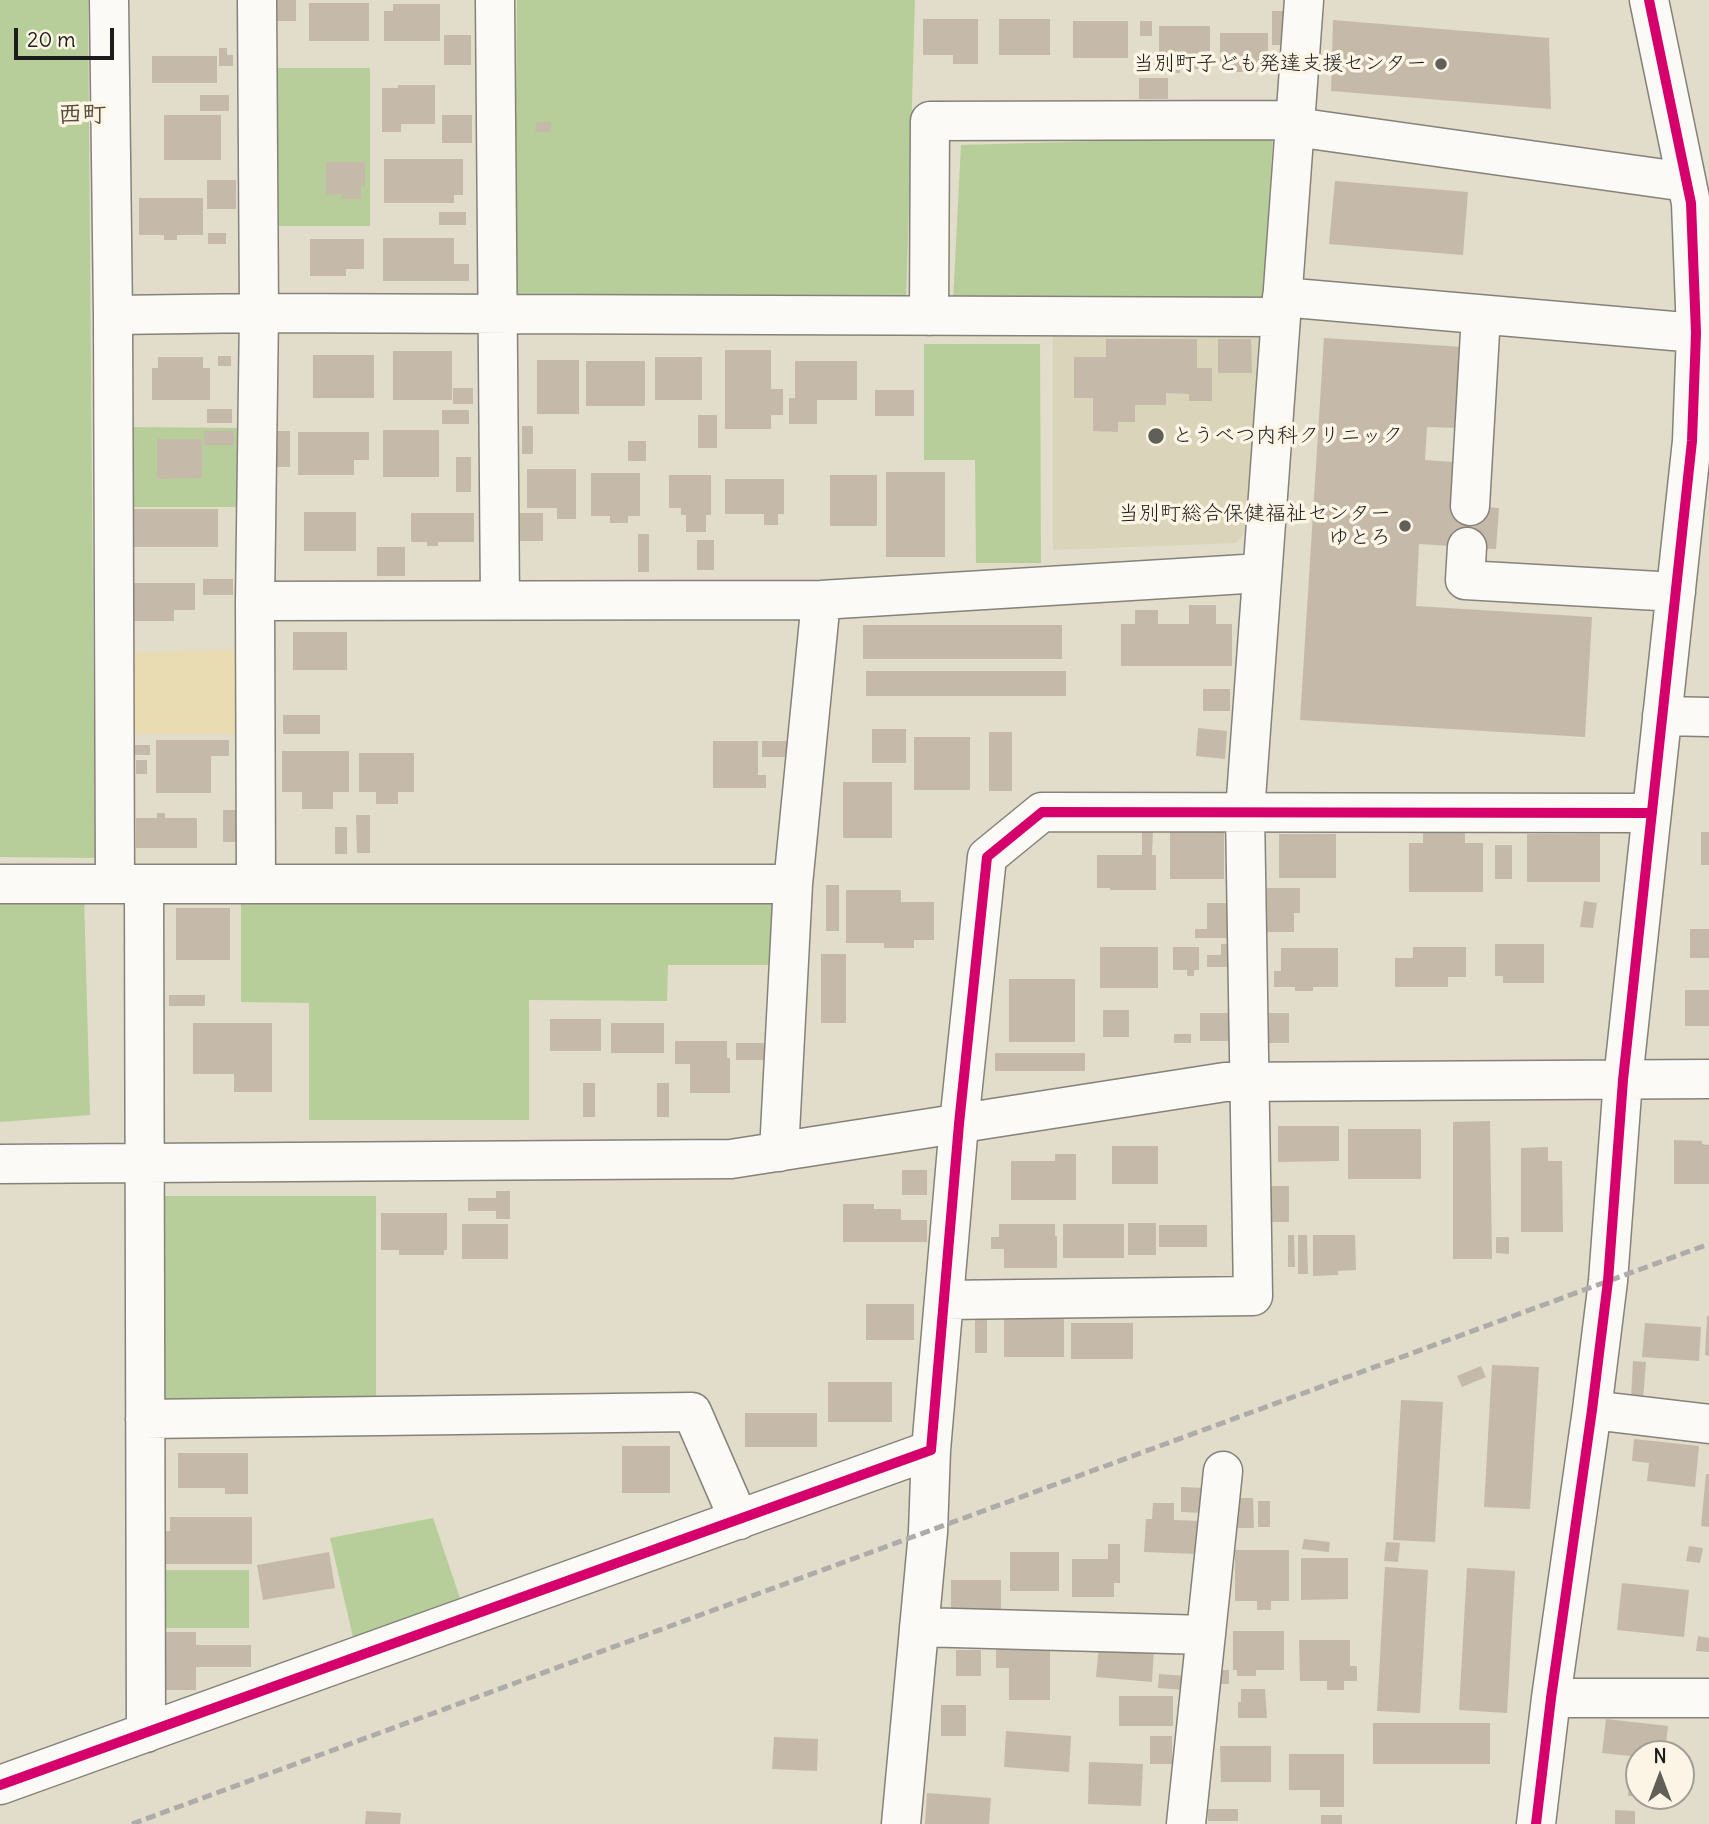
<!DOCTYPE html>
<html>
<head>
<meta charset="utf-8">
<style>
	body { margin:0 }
	#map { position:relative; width:1709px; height:1824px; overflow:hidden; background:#e2dcca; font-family:Delius,sans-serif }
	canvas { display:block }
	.north { position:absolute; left:1625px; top:1740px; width:70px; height:70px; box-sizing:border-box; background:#fcf5e5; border:2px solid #a29e95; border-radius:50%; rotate:0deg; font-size:19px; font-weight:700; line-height:28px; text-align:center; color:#1c1c1c }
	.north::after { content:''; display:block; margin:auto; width:24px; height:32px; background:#615f59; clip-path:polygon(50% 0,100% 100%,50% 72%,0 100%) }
	.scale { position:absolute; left:14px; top:28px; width:100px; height:32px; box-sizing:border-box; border:4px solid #1c1c1c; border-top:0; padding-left:9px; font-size:21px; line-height:24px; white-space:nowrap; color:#1c1c1c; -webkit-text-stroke:5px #fcf5e5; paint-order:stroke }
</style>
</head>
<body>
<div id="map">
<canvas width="1709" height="1824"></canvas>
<div class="north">N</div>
<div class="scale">20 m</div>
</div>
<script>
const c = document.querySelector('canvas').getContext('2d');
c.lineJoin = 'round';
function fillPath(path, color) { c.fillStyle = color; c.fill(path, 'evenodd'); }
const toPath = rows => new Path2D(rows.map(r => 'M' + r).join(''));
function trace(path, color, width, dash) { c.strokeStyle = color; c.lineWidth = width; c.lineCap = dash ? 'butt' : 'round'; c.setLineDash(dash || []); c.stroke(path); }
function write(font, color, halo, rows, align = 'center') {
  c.font = font + ' Delius,"Klee One",sans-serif'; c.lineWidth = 7; c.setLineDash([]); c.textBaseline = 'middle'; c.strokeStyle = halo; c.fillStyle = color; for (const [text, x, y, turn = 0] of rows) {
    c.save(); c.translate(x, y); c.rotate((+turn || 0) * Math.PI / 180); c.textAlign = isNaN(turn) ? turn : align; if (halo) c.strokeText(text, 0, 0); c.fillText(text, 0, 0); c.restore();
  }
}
fillPath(toPath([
	[1053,329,1253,329,1267,348,1251,525,1236,543,1053,550]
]), '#d9d4ba');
fillPath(toPath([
	[0,0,88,0,95,858,0,857],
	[517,0,915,0,906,304,514,300],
	[278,68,370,68,370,226,278,226],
	[1273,136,1263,302,953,301,961,145],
	[924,344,1040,344,1041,563,976,563,975,460,924,460],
	[124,427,238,428,238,507,124,507],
	[241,892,776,894,776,965,668,965,667,1001,529,1000,529,1120,309,1120,309,1003,241,1002],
	[0,895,84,895,90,1115,0,1122],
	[163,1196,376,1196,376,1402,164,1403],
	[433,1518,460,1598,353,1637,330,1538],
	[163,1570,249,1570,249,1628,163,1628]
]), '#b7ce9a');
fillPath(toPath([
	[239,649,240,734,129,734,129,653]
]), '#e9dbb2');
fillPath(toPath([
	[275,0,296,0,296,21,275,21],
	[309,3,369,3,369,41,309,41],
	[393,4,440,4,440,41,384,41,384,11,393,11],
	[1272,11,1286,11,1286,45,1272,45],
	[923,19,978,19,978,64,953,64,953,55,923,55],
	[999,19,1050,19,1050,55,999,55],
	[1333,20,1549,38,1551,109,1331,91],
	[1073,21,1128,21,1128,58,1073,58],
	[1140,21,1152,21,1152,36,1140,36],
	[1159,26,1210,26,1210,69,1180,69,1180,73,1159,73],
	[1220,33,1268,33,1268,72,1220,72],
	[444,35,471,35,471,65,444,65],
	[219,48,227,48,227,55,233,55,233,66,219,66],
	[152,56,217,56,217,83,152,83],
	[1139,78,1168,78,1168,99,1139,99],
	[398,85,435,85,435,124,401,124,401,132,382,132,382,88,398,88],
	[200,95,229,95,229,111,200,111],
	[164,115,221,115,221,160,164,160],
	[442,115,472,115,472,143,442,143],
	[536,122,551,122,551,132,535,132],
	[384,159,463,159,463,195,454,195,454,203,384,203],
	[326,162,365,162,365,186,361,186,361,199,342,199,342,194,326,195],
	[207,180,236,180,236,209,207,209],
	[1335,181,1468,192,1463,255,1329,244],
	[139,198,203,198,203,235,177,235,177,240,164,240,164,235,139,235],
	[439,212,466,212,466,225,439,225],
	[208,233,226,233,226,244,208,244],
	[383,238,454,238,454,264,469,264,469,281,383,281],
	[310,239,364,239,364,269,346,269,346,276,310,276],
	[1324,338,1464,347,1459,428,1427,427,1425,460,1454,462,1452,505,1499,508,1496,549,1419,544,1416,606,1592,617,1585,737,1300,720],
	[1106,339,1197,339,1197,368,1212,368,1212,401,1189,401,1189,394,1166,393,1166,405,1135,405,1135,422,1118,422,1118,432,1093,431,1093,398,1074,398,1074,357,1106,357],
	[1218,339,1251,339,1252,373,1218,373],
	[725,350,771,350,771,389,783,389,783,415,771,415,771,429,725,429],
	[393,351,452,351,452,400,393,400],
	[313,355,374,355,374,398,313,398],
	[218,356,231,356,231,366,218,366],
	[158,357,203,357,203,368,210,368,210,400,152,400,152,368,158,368],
	[655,357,702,357,702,400,655,400],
	[537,360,579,360,579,414,537,414],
	[586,361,645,361,645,406,586,406],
	[795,361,857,361,857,400,817,400,817,424,789,424,789,398,795,398],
	[453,388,473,388,473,404,453,404],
	[875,390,914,390,914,416,875,416],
	[207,409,232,409,232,423,207,423],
	[442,410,469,410,469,424,442,424],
	[698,415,717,415,717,448,698,448],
	[522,426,533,426,533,454,522,454],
	[383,430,439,430,439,477,383,477],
	[204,431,234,431,234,445,204,445],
	[276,431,290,431,290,467,276,467],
	[298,432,369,432,369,460,354,460,354,475,298,475],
	[157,439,202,439,202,478,157,479],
	[628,441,646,441,646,461,628,461],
	[456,457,471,457,471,492,456,492],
	[527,469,576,469,576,519,557,519,557,508,527,508],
	[886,472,945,472,945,557,886,557],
	[591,473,640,473,640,516,628,516,628,523,610,523,610,516,591,516],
	[669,475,711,475,711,515,706,515,706,532,686,532,686,515,681,515,681,508,669,508],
	[830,475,877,475,877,526,830,526],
	[725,479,784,479,784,514,778,514,778,525,764,525,764,514,725,514],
	[134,509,218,509,218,547,134,547],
	[304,512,356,512,356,551,304,551],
	[411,513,474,513,474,542,438,542,438,546,427,546,427,542,411,542],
	[519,513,543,513,543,541,519,541],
	[638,534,649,534,649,572,638,572],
	[697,540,714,540,714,570,697,570],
	[377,547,405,547,405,576,377,576],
	[203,579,233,579,233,595,203,595],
	[133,583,195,583,195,610,174,610,174,621,133,621],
	[1189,605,1216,605,1216,624,1232,624,1232,666,1121,666,1121,624,1135,624,1135,610,1158,610,1158,624,1189,624],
	[863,625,1062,625,1062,659,863,659],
	[293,632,347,632,347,670,293,670],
	[866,671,1066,671,1066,696,866,696],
	[1203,689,1230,689,1230,711,1203,711],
	[283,715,320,715,320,734,283,734],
	[1198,728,1227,731,1225,759,1196,756],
	[872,729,906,729,906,763,872,763],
	[989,732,1012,732,1012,791,989,791],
	[914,737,970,737,970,790,914,790],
	[156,740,229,740,229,756,211,756,211,793,156,793],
	[713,741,758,741,758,775,766,775,766,788,713,788],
	[762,741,788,741,789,757,762,757],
	[130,745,150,745,150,755,130,755],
	[282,751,349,751,349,792,333,792,333,809,302,809,302,792,282,792],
	[359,753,414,753,414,792,398,792,398,804,376,804,376,792,359,792],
	[136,760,147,760,147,774,136,774],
	[843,782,892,782,892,838,843,838],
	[223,810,236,810,236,842,223,842],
	[157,813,165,813,165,818,197,818,197,848,136,848,136,818,157,818],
	[356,815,370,815,370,853,357,853],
	[335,827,347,827,347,854,335,854],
	[1142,831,1153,831,1152,855,1156,855,1156,890,1110,890,1110,888,1097,888,1097,855,1142,855],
	[1170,832,1224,832,1224,879,1170,879],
	[1423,832,1465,832,1465,843,1483,843,1483,892,1409,892,1409,843,1423,843],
	[1701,832,1709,832,1709,865,1701,865],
	[1279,834,1336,834,1336,878,1279,878],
	[1527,834,1600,834,1600,882,1527,882],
	[1495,845,1512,845,1512,879,1495,879],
	[826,885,839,885,839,931,826,931],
	[1267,888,1300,888,1300,913,1294,913,1294,932,1267,932],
	[846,890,901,890,901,902,934,902,934,940,914,940,914,948,884,948,884,943,846,943],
	[1584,901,1597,903,1593,928,1580,927],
	[1207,903,1235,903,1235,938,1195,938,1195,929,1207,929],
	[176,908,230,908,230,960,176,960],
	[1690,929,1709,929,1709,958,1690,958],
	[1221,944,1231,944,1236,967,1207,967,1207,955,1221,955],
	[1495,944,1544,944,1544,983,1503,983,1503,976,1495,976],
	[1100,947,1158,947,1158,988,1100,988],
	[1173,947,1199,947,1199,970,1194,970,1194,976,1187,976,1187,970,1173,970],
	[1413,947,1466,947,1466,977,1448,977,1448,987,1395,987,1395,958,1413,958],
	[1281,948,1338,948,1338,987,1313,987,1313,991,1295,991,1295,987,1274,987,1274,971,1281,971],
	[821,954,846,954,846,1023,821,1023],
	[1009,979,1075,979,1075,1042,1009,1042],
	[1685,990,1709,990,1709,1026,1685,1026],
	[169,995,205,995,205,1006,169,1006],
	[1103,1010,1129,1010,1129,1037,1103,1037],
	[1200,1013,1229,1013,1229,1041,1200,1041],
	[1269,1013,1289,1013,1289,1043,1269,1043],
	[550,1019,601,1019,601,1051,550,1051],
	[193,1023,272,1023,272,1092,234,1092,234,1074,193,1074],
	[611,1023,664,1023,664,1053,611,1053],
	[1174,1034,1191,1034,1191,1043,1174,1043],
	[675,1041,727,1041,727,1058,730,1058,730,1093,690,1093,690,1064,675,1064],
	[736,1043,769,1043,769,1060,736,1060],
	[995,1053,1085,1053,1085,1071,995,1071],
	[583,1083,595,1083,595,1117,583,1117],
	[657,1083,669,1083,669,1117,657,1117],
	[1490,1121,1492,1259,1453,1259,1453,1122],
	[1278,1126,1339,1126,1339,1161,1278,1162],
	[1348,1129,1421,1129,1421,1179,1348,1179],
	[1674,1140,1702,1141,1702,1144,1709,1145,1709,1184,1674,1184],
	[1112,1146,1158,1146,1158,1184,1112,1184],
	[1548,1147,1548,1161,1562,1161,1563,1232,1521,1232,1521,1148],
	[1055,1154,1076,1154,1076,1200,1011,1200,1011,1161,1055,1161],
	[902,1170,927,1170,927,1195,902,1195],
	[1269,1186,1289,1186,1289,1222,1270,1222],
	[496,1191,510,1191,510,1219,496,1219,496,1211,468,1211,468,1198,496,1198],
	[843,1204,874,1204,874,1209,901,1209,901,1220,927,1220,927,1242,843,1242],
	[381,1213,447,1213,447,1250,444,1250,444,1255,399,1255,399,1250,381,1250],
	[1128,1223,1156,1223,1156,1255,1128,1255],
	[462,1224,508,1224,508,1259,462,1259],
	[999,1224,1055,1224,1055,1236,1057,1236,1057,1268,1004,1268,1004,1249,991,1249,991,1237,999,1237],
	[1063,1224,1124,1224,1124,1258,1063,1258],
	[1159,1225,1207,1225,1207,1247,1159,1247],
	[1288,1235,1294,1235,1295,1267,1288,1267],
	[1298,1235,1307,1235,1308,1274,1298,1274],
	[1313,1235,1355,1235,1356,1270,1338,1271,1338,1275,1313,1276],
	[1496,1237,1509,1237,1509,1254,1496,1253],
	[866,1304,914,1304,914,1340,866,1340],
	[975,1316,987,1316,987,1353,975,1353],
	[1707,1316,1709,1316,1709,1356,1705,1355],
	[1004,1318,1064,1318,1064,1357,1004,1357],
	[1071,1323,1133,1323,1133,1359,1071,1359],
	[1645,1323,1701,1327,1699,1361,1642,1357],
	[1633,1361,1646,1362,1643,1400,1631,1399],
	[1492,1365,1539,1367,1530,1509,1484,1507],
	[1481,1366,1486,1377,1462,1387,1457,1376],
	[828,1382,892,1382,892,1422,828,1422],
	[1401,1400,1443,1402,1435,1542,1393,1540],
	[745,1413,817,1413,817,1447,745,1447],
	[1634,1439,1699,1446,1695,1487,1647,1481,1649,1463,1632,1461],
	[622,1446,670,1446,670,1493,622,1493],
	[178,1453,248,1453,248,1494,225,1494,225,1488,178,1488],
	[1706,1474,1709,1474,1709,1527,1701,1526],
	[1181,1487,1205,1488,1204,1513,1181,1512],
	[1237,1498,1253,1498,1254,1528,1237,1528],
	[1258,1501,1270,1501,1270,1527,1258,1527],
	[1153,1503,1174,1503,1174,1520,1199,1521,1198,1554,1144,1552,1146,1519,1152,1519],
	[170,1517,252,1517,252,1564,159,1564,159,1531,170,1531],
	[1304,1539,1330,1542,1329,1552,1302,1549],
	[1386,1542,1400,1543,1398,1562,1384,1561],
	[1108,1544,1120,1544,1120,1583,1114,1583,1114,1597,1072,1597,1072,1559,1108,1559],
	[1689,1546,1703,1548,1700,1563,1686,1561],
	[1235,1550,1289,1550,1289,1601,1271,1601,1271,1610,1257,1610,1257,1601,1235,1601],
	[329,1552,335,1588,263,1600,257,1565],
	[1010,1552,1059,1552,1059,1591,1010,1591],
	[1301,1558,1348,1558,1348,1599,1301,1600],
	[1385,1567,1428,1570,1420,1713,1377,1711],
	[1467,1568,1515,1571,1507,1713,1459,1710],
	[951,1580,1001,1580,1001,1609,951,1609],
	[1622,1583,1689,1590,1684,1637,1617,1630],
	[1233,1631,1284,1631,1284,1670,1256,1670,1256,1676,1237,1676,1237,1670,1233,1670],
	[161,1632,196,1632,196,1645,251,1645,251,1667,196,1667,196,1690,161,1690],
	[1698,1636,1709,1638,1709,1652,1696,1651],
	[1299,1640,1350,1640,1350,1666,1357,1666,1357,1681,1344,1681,1344,1690,1327,1690,1327,1681,1300,1681],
	[1099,1645,1154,1649,1152,1682,1096,1677],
	[996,1648,1050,1648,1050,1700,1009,1700,1009,1668,996,1668],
	[956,1650,981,1650,981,1676,956,1676],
	[1219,1670,1229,1670,1229,1684,1219,1684],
	[1159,1674,1187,1676,1186,1690,1158,1688],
	[1241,1689,1265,1689,1267,1718,1238,1718,1238,1702,1241,1702],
	[1119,1696,1173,1696,1173,1726,1119,1726],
	[941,1705,966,1705,966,1736,941,1736],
	[1606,1719,1668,1726,1665,1754,1639,1754,1639,1757,1602,1753],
	[1373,1723,1490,1723,1490,1764,1373,1764],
	[1006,1731,1071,1736,1069,1772,1004,1767],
	[1150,1736,1172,1736,1172,1764,1150,1764],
	[774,1737,818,1739,817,1771,772,1769],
	[1220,1746,1271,1746,1271,1782,1221,1782],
	[1289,1754,1344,1754,1344,1807,1320,1807,1320,1790,1289,1790],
	[1089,1762,1143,1764,1141,1806,1088,1804],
	[1629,1782,1639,1782,1639,1796,1628,1796],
	[927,1793,991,1798,989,1824,925,1824],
	[1208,1809,1238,1809,1238,1821,1208,1821],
	[1615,1810,1635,1811,1635,1824,1615,1824],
	[366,1811,401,1813,400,1824,365,1824],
	[1321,1815,1342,1815,1342,1824,1321,1824]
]), '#c5baa9');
const minor = toPath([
	[109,0,113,315,115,884],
	[495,0,500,600],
	[1295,127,1686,182],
	[1282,297,1696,333],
	[113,315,259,313,1280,317],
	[929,316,930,121,1296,120],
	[1470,506,1481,315],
	[1467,547,1465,580,1676,592],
	[255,601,821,600,1261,573],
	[1662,716,1709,717],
	[0,884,793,884],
	[144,884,146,1733],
	[256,884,255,601,259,313,257,0],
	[779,1152,793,884,821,600],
	[0,1164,731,1159,1225,1082,1709,1079],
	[944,1300,1253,1296,1245,812,1304,0],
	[1592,1410,1709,1424],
	[145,1419,692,1412,739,1520],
	[919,1627,1206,1635],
	[1551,1698,1709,1698],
	[0,1785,931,1450,959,1124,987,857,1042,812,1652,813],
	[901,1824,928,1532,931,1450],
	[1186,1824,1223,1471],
	[1536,1824,1551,1698,1592,1410,1608,1281,1623,1080,1692,441,1696,333,1691,203,1649,0]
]);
trace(minor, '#858279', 41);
trace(minor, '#fbfaf7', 38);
trace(toPath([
	[132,1824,1709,1244]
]), '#adacaa', 5, [10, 5]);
trace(toPath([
	[0,1785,931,1450,959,1124,987,857,1042,812,1652,813],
	[1536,1824,1551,1698,1592,1410,1608,1281,1623,1080,1692,441,1696,333,1691,203,1649,0]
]), '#d6006c', 10);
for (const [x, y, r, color] of [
	[1441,64,7,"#615f59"],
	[1156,436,9,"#615f59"],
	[1405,526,7,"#615f59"]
]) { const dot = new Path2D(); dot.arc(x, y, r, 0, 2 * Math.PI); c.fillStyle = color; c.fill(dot); trace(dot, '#fcf5e5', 2.5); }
write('21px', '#1c1c1c', '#fcf5e5', [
	["当別町子ども発達支援センター",1427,64],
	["とうべつ内科クリニック",1172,436,"left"],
	["当別町総合保健福祉センター",1391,514],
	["ゆとろ",1391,538]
], 'right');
write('bold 24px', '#594b39', '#fcf5e5', [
	["西町",82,115]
]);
</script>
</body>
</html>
